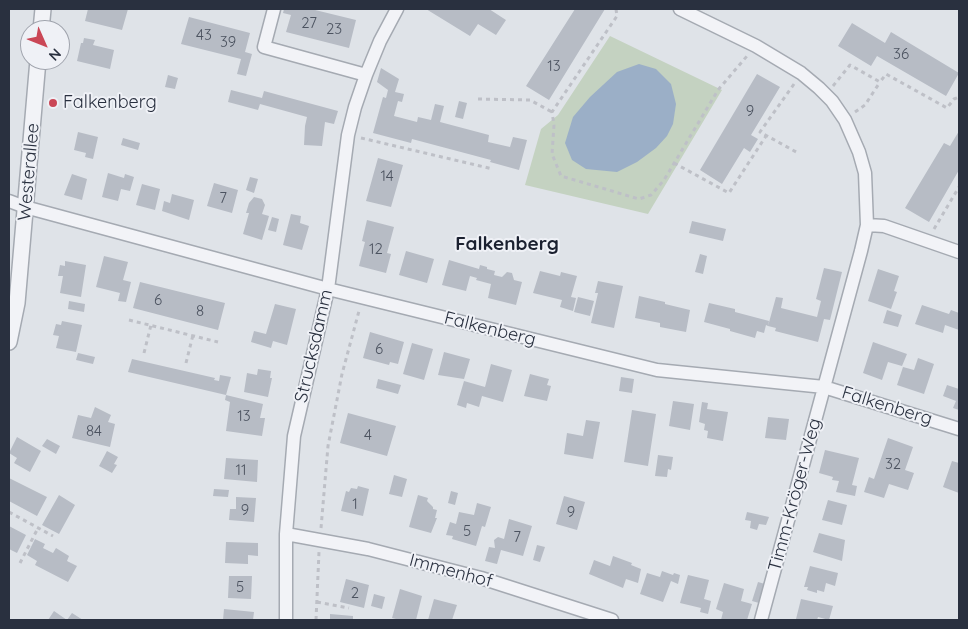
<!DOCTYPE html>
<html>
<head>
<meta charset="utf-8">
<style>
	body { margin:0 }
	#map { position:relative; width:968px; height:629px; overflow:hidden; background:#dfe3e8; font-family:Quicksand,sans-serif }
	canvas { display:block }
	.frame { position:absolute; inset:0; border:10px solid #29303f; pointer-events:none }
	.north { position:absolute; left:20px; top:20px; width:50px; height:50px; box-sizing:border-box; background:#eff1f6; border:1px solid #a0a4ad; border-radius:50%; rotate:134deg; font-size:14px; font-weight:700; line-height:20px; text-align:center; color:#29303f }
	.north::after { content:''; display:block; margin:auto; width:18px; height:22px; background:#ca4756; clip-path:polygon(50% 0,100% 100%,50% 72%,0 100%) }
</style>
</head>
<body>
<div id="map">
<canvas width="968" height="629"></canvas>
<div class="frame"></div>
<div class="north">N</div>
</div>
<script>
const c = document.querySelector('canvas').getContext('2d');
c.lineJoin = 'round';
function fillPath(path, color) { c.fillStyle = color; c.fill(path, 'evenodd'); }
const toPath = rows => new Path2D(rows.map(r => 'M' + r).join(''));
function trace(path, color, width, dash) { c.strokeStyle = color; c.lineWidth = width; c.lineCap = dash ? 'butt' : 'round'; c.setLineDash(dash || []); c.stroke(path); }
function write(font, color, halo, rows, align = 'center') {
  c.font = font + ' Quicksand,sans-serif'; c.lineWidth = 4; c.setLineDash([]); c.textBaseline = 'middle'; c.strokeStyle = halo; c.fillStyle = color; for (const [text, x, y, turn = 0] of rows) {
    c.save(); c.translate(x, y); c.rotate((+turn || 0) * Math.PI / 180); c.textAlign = isNaN(turn) ? turn : align; if (halo) c.strokeText(text, 0, 0); c.fillText(text, 0, 0); c.restore();
  }
}
fillPath(toPath([
	[610,36,722,90,648,214,525,185,541,129,558,115]
]), '#c4d2c1');
fillPath(toPath([
	[639,64,656,69,671,84,676,104,673,124,667,136,656,148,637,162,617,172,586,169,572,160,565,143,573,117,590,97,617,72]
]), '#9bafc7');
fillPath(toPath([
	[88,9,128,9,122,30,85,21],
	[284,9,311,9,356,20,349,48,286,32,291,15,283,13],
	[426,9,489,9,506,20,496,35,478,24,470,36],
	[575,9,605,9,549,100,526,86],
	[189,17,250,33,245,52,252,54,246,76,237,74,241,59,181,44],
	[852,23,885,43,891,32,959,73,946,96,877,56,871,66,838,46],
	[84,38,95,40,93,45,114,50,110,69,77,61,81,43,83,43],
	[381,68,399,79,395,92,404,94,402,102,398,101,394,116,417,122,418,117,431,120,435,104,444,106,440,122,489,135,488,142,510,147,513,137,527,140,519,170,490,162,491,160,412,139,411,143,373,133,383,97,386,98,388,90,377,82],
	[757,74,780,87,751,135,758,139,750,152,744,148,722,184,700,170],
	[168,75,178,78,175,89,165,87],
	[231,90,262,98,264,91,338,111,334,124,325,122,322,146,304,145,305,126,307,117,260,104,258,110,228,102],
	[459,101,467,103,463,119,455,117],
	[959,131,959,170,929,222,905,208,944,143,950,146],
	[78,132,98,137,93,159,85,157,86,153,74,150],
	[123,138,140,143,138,150,121,145],
	[378,158,403,165,391,207,366,201],
	[108,173,124,178,125,174,134,177,130,191,121,189,118,201,102,197],
	[72,174,87,179,82,200,64,195],
	[250,177,258,179,254,193,246,190],
	[214,183,238,190,232,213,207,206],
	[142,184,160,189,155,210,136,205],
	[172,194,194,200,189,220,162,211,164,201,170,203],
	[254,197,262,199,265,205,262,214,269,216,262,240,243,234,249,213,246,213,249,203],
	[291,214,301,216,300,223,309,226,302,250,283,245],
	[272,217,279,219,276,232,268,230],
	[367,220,394,227,387,253,391,254,386,273,359,266,365,242,362,241],
	[692,221,726,229,723,241,689,233],
	[406,251,434,259,427,283,399,275],
	[700,254,707,256,703,274,695,272],
	[104,256,128,262,123,280,131,282,126,302,118,301,120,293,96,287],
	[449,260,479,269,480,265,487,267,487,269,495,271,494,275,502,277,507,272,512,273,514,280,522,282,516,305,488,298,491,284,476,280,477,278,470,276,466,291,442,285],
	[65,261,86,265,81,297,60,293,63,276,58,276,60,265,65,266],
	[824,268,842,272,830,320,824,319,818,342,775,331,776,328,768,326,776,297,783,298,781,308,817,317,821,301,816,299],
	[878,269,899,276,894,291,897,292,891,309,868,301],
	[540,271,560,276,561,272,577,276,571,297,576,298,573,311,560,307,562,300,533,293],
	[598,281,623,286,614,328,591,323,598,293,595,293],
	[140,282,225,303,218,330,133,308],
	[639,296,665,302,665,304,690,310,686,332,660,327,660,323,635,318],
	[578,297,594,301,590,316,574,312],
	[69,301,85,304,84,312,68,309],
	[709,303,735,309,735,312,769,321,768,326,766,325,764,333,757,331,755,338,730,331,730,329,704,322],
	[275,304,296,309,287,345,273,341,271,348,251,342,254,331,266,334],
	[922,305,949,314,951,310,959,313,959,330,945,325,943,333,915,324],
	[887,310,902,315,898,327,883,323],
	[62,321,82,325,76,352,56,348,59,336,53,335,56,324,61,325],
	[370,332,404,342,398,364,390,362,389,365,363,358],
	[873,342,907,354,902,366,888,362,882,380,863,373],
	[412,343,433,349,424,380,403,374],
	[444,352,470,359,464,379,438,375],
	[78,353,95,357,93,364,76,360],
	[918,358,934,364,924,394,897,385,903,367,914,370],
	[132,359,215,378,214,380,219,381,220,375,231,377,226,395,128,372],
	[491,364,512,370,503,402,482,396,479,407,467,403,466,408,457,405,464,381,485,387],
	[258,369,271,371,270,378,272,378,268,397,244,392,247,373,257,375],
	[530,374,549,379,547,385,551,386,547,401,524,396],
	[621,377,634,379,632,393,619,391],
	[378,379,401,385,398,394,376,388],
	[947,385,959,389,959,410,953,408,956,401,943,396],
	[226,395,263,404,260,418,265,418,262,436,226,431,230,402,225,400],
	[673,401,694,404,690,430,669,426],
	[702,402,708,403,707,409,728,412,723,441,707,438,708,431,704,430,705,424,699,422],
	[95,407,111,415,108,422,115,424,110,447,72,438,78,415,91,418],
	[632,410,656,414,648,466,624,462],
	[348,413,396,426,387,456,340,443],
	[768,417,789,419,786,440,765,438],
	[586,420,600,422,593,459,564,454,567,433,583,436],
	[17,437,41,451,30,472,14,463,17,458,9,453],
	[888,438,913,447,905,470,914,473,908,490,889,484,884,498,864,492,869,477,874,479],
	[47,439,60,446,56,454,42,446],
	[825,450,859,458,852,485,857,486,855,496,836,492,839,481,832,480,833,477,819,473],
	[107,451,118,457,114,464,117,465,112,473,99,466],
	[658,455,673,457,671,470,668,469,667,477,655,476],
	[226,458,258,460,257,482,224,479],
	[952,461,959,463,959,493,943,487],
	[394,475,407,479,402,497,389,494],
	[9,478,47,497,37,516,9,501],
	[358,486,369,489,363,516,341,511,346,491,349,492,351,488,357,489],
	[214,489,229,490,228,497,213,496],
	[451,491,458,493,455,505,448,503],
	[59,495,75,505,59,534,42,525],
	[418,495,428,498,427,501,433,507,433,509,437,510,435,518,437,518,431,533,409,527],
	[564,496,585,502,577,530,556,524],
	[236,497,256,498,254,522,229,520,230,509,236,509],
	[828,500,847,505,842,525,822,520],
	[477,503,491,507,485,527,482,526,476,546,452,539,453,536,446,535,450,522,456,524,459,512,474,515],
	[747,512,769,517,766,525,759,524,757,530,750,528,751,521,745,520],
	[509,519,532,526,523,556,501,550,497,564,485,561,489,547,495,548,494,540,498,537,504,539],
	[9,526,26,535,17,553,9,549],
	[819,533,845,540,842,561,813,552],
	[35,539,45,544,43,548,53,553,56,548,69,556,67,561,77,566,68,582,35,565,37,561,27,555],
	[226,542,258,543,258,556,248,555,248,564,225,563],
	[537,545,545,547,540,562,533,560],
	[613,556,632,563,631,565,641,569,638,583,626,579,623,588,589,574,594,560,610,566],
	[810,566,838,573,835,586,826,583,824,592,817,590,817,593,807,590,808,587,804,587],
	[662,571,673,575,674,573,680,575,678,584,671,581,663,602,640,594,647,573,660,577],
	[688,575,709,580,704,599,711,601,708,614,700,612,701,608,680,603],
	[229,576,252,576,251,599,228,598],
	[346,579,369,585,364,608,340,602],
	[758,582,765,584,759,603,752,601],
	[724,583,744,589,741,601,752,604,747,620,721,620,723,612,716,609],
	[400,589,422,596,416,620,400,620,392,618],
	[374,594,385,597,382,609,371,606],
	[434,599,457,605,452,620,428,620],
	[801,599,833,606,829,620,818,617,817,620,796,619],
	[224,609,254,612,253,620,223,620],
	[54,611,67,620,72,613,83,620,48,620],
	[330,614,353,616,353,620,330,620]
]), '#b7bcc5');
const minor = toPath([
	[274,9,264,47,366,75],
	[680,9,756,46,801,73,819,88,832,101,845,120,859,152,865,173,867,225,861,251,761,620],
	[9,201,25,207,328,289,657,370,824,387,959,429],
	[867,225,884,226,959,252],
	[286,534,368,549,481,578,612,620],
	[286,620,286,534,294,436,328,289,348,135,355,107,366,75,380,41,397,9]
]);
const tertiary = toPath([
	[41,30,43,9],
	[9,342,17,303,38,60]
]);
trace(minor, '#a5aab2', 15);
trace(tertiary, '#a5aab2', 18);
trace(toPath([
	[616,9,617,16,552,112,554,125,552,154,561,176,639,199,651,195,664,180,718,90,747,56],
	[794,84,760,132,798,153],
	[833,86,850,65,880,82,886,74,947,108,954,99,959,97],
	[478,99,530,100,552,112],
	[855,112,865,105,880,82],
	[361,138,493,169],
	[674,163,729,193,766,136],
	[934,229,959,187],
	[129,320,218,342],
	[144,353,151,325],
	[186,363,193,335],
	[9,512,53,536],
	[321,528,328,446,342,374,359,311],
	[20,563,38,528],
	[317,602,349,608],
	[316,620,319,552]
]), '#bec0c7', 3, [4, 4]);
trace(minor, '#f2f3f7', 12);
trace(tertiary, '#f2f3f7', 15);
for (const [x, y, r, color] of [
	[53,103,5,"#ca4756"]
]) { const dot = new Path2D(); dot.arc(x, y, r, 0, 2 * Math.PI); c.fillStyle = color; c.fill(dot); trace(dot, '#eff1f6', 2); }
write('15px', '#4c5360', null, [
	["27",309,23],
	["23",334,29],
	["43",204,35],
	["39",228,42],
	["36",901,54],
	["13",554,66],
	["9",750,111],
	["14",387,176],
	["7",223,198],
	["12",376,249],
	["6",158,300],
	["8",200,311],
	["6",379,349],
	["13",244,416],
	["84",94,431],
	["4",368,435],
	["32",893,464],
	["11",241,470],
	["1",355,504],
	["9",245,510],
	["9",571,512],
	["5",467,531],
	["7",517,537],
	["5",240,587],
	["2",355,593]
]);
write('18px', '#29303f', '#eff1f6', [
	["Falkenberg",63,103]
], 'left');
write('18px', '#29303f', '#eff1f6', [
	["Westerallee",29,172,-85],
	["Falkenberg",490,329,14],
	["Strucksdamm",314,346,-77],
	["Falkenberg",887,406,17],
	["Timm-Kröger-Weg",795,495,-75],
	["Immenhof",451,571,15]
]);
write('bold 19px', '#1b2130', '#eff1f6', [
	["Falkenberg",507,244]
]);
</script>
</body>
</html>
